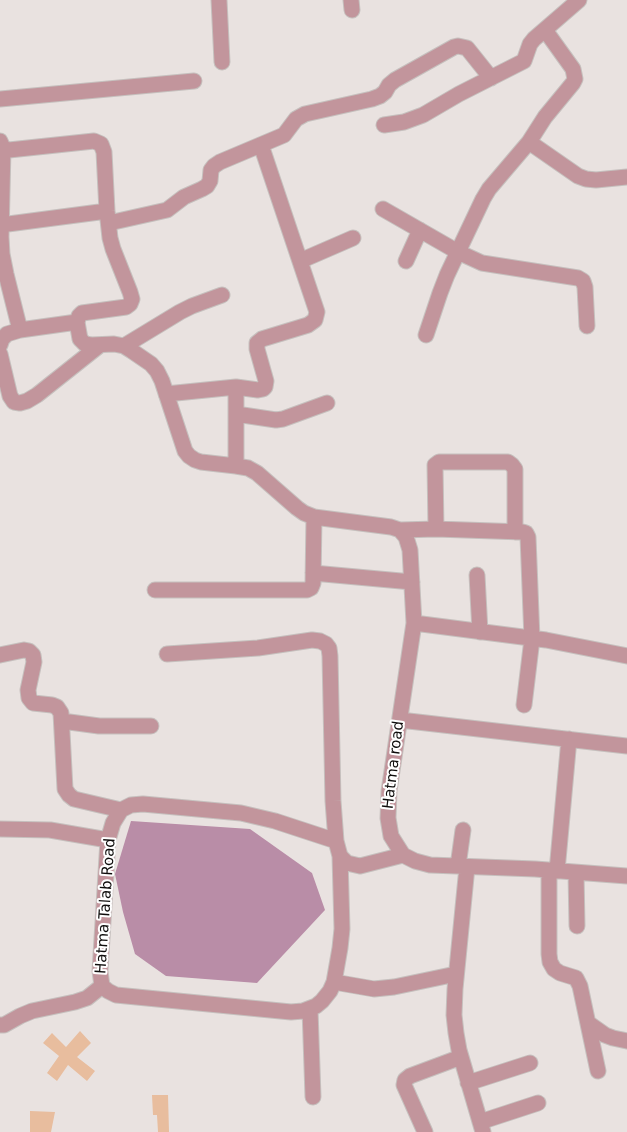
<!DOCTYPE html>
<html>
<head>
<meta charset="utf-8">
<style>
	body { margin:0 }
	canvas { display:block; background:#e9e2e0 }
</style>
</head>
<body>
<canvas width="627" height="1132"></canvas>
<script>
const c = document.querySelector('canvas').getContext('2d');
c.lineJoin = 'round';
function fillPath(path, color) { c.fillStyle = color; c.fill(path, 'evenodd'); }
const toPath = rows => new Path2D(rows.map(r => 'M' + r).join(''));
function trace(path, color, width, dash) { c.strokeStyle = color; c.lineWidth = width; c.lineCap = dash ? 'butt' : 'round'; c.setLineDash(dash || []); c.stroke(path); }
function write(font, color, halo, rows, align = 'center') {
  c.font = font + ' "DejaVu Sans",sans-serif'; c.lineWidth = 4; c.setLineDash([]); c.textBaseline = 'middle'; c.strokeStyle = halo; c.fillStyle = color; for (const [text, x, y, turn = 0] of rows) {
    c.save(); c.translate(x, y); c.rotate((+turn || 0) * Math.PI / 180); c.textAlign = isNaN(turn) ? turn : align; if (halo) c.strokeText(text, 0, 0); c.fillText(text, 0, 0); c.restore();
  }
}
fillPath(toPath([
	[131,821,250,829,312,873,325,910,257,983,166,976,135,954,123,912,115,874]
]), '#b98da7');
fillPath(toPath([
	[80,1031,91,1043,77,1057,95,1071,87,1081,68,1065,57,1081,47,1073,59,1056,43,1043,52,1033,66,1047],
	[152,1095,168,1095,169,1132,158,1132,157,1115,153,1115],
	[30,1111,55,1112,51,1132,30,1132]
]), '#e8bd9e');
const minor = toPath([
	[219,0,222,62],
	[351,0,352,10],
	[0,99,194,81],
	[384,125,404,122,423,115,459,94,524,61,530,44,534,39,579,0],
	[0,141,3,148,9,150,94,141,101,144,104,152,107,211,110,238,113,249,130,292,132,299,130,304,126,307,82,313,79,316,77,322,80,339,85,344,91,345,114,344,124,346,132,351,151,364,157,371,162,381,185,451,189,456,195,460,201,462,236,466,248,468,257,473,297,508,304,513,314,517,391,527,400,530,406,537,410,550,414,623,389,791,388,818,391,836,403,855,415,861,430,865,535,869,627,876],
	[529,142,578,176,586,179,596,180,627,177],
	[383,209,458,252,482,263,578,278,583,281,585,287,587,326],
	[109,223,167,210,184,197,202,189,207,186,210,181,211,170,214,166,220,162,284,135,296,119,305,114,372,99,380,96,385,92,389,85,395,80,454,47,458,46,467,48,491,78],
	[0,225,107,211],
	[300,261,353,238],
	[406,261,420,230],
	[20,330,77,322],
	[426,335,440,293,447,275,483,199,489,189,529,142,545,117,573,83,575,79,573,69,545,30],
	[0,345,2,339,7,334,20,330,6,274,2,254,1,237,3,148],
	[124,346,180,312,192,306,222,295],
	[0,354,10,396,14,402,20,403,27,401,37,395,100,345],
	[236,387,258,390,263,389,265,387,266,381,257,349,257,343,262,339,308,325,315,320,317,312,261,145],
	[166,394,236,387,236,466],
	[236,414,276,420,283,419,327,403],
	[436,529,435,465,439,462,508,462,512,465,515,469,515,532],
	[400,530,436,529,523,532,526,533,528,537,532,639,524,705],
	[313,573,412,582],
	[477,575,480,632],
	[155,590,307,590,311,588,313,583,314,517],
	[414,623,546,640,627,656],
	[167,654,258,648,312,640,320,641,326,644,329,648,330,656,333,801,336,841],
	[0,655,24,650,29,651,33,655,34,662,28,690,29,698,33,703,52,705,57,707,61,713,65,789,69,795,74,799,121,810],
	[400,720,627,746],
	[62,721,99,726,151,726],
	[0,829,50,830,108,840],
	[340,856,342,929,340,948,334,982,330,991,322,1001,316,1006,303,1011,291,1012,116,995,108,991,102,986,100,971,108,840,113,823,121,810,131,805,143,804,241,813,275,821,336,841,340,856,347,863,360,866,403,855],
	[458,866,463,830],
	[467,867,455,989,454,1015,456,1033,459,1050,483,1132],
	[549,871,549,954,550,962,554,969,560,973,576,978,580,986,598,1071],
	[557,871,569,739],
	[576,873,577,926],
	[334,982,374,989,394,987,456,974],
	[310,1009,313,1097],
	[588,1023,605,1035,613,1038,627,1041],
	[0,1025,4,1025,20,1016,32,1011,75,1002,87,998,102,986],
	[468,1083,530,1063],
	[480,1122,538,1103],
	[425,1132,404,1085,405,1080,410,1076,461,1057]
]);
trace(minor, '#c6c0be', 17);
trace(minor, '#c2959c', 15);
write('15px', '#0f0d0c', '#fff', [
	["Hatma road",394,765,-83],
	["Hatma Talab Road",106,906,-86]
]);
</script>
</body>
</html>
